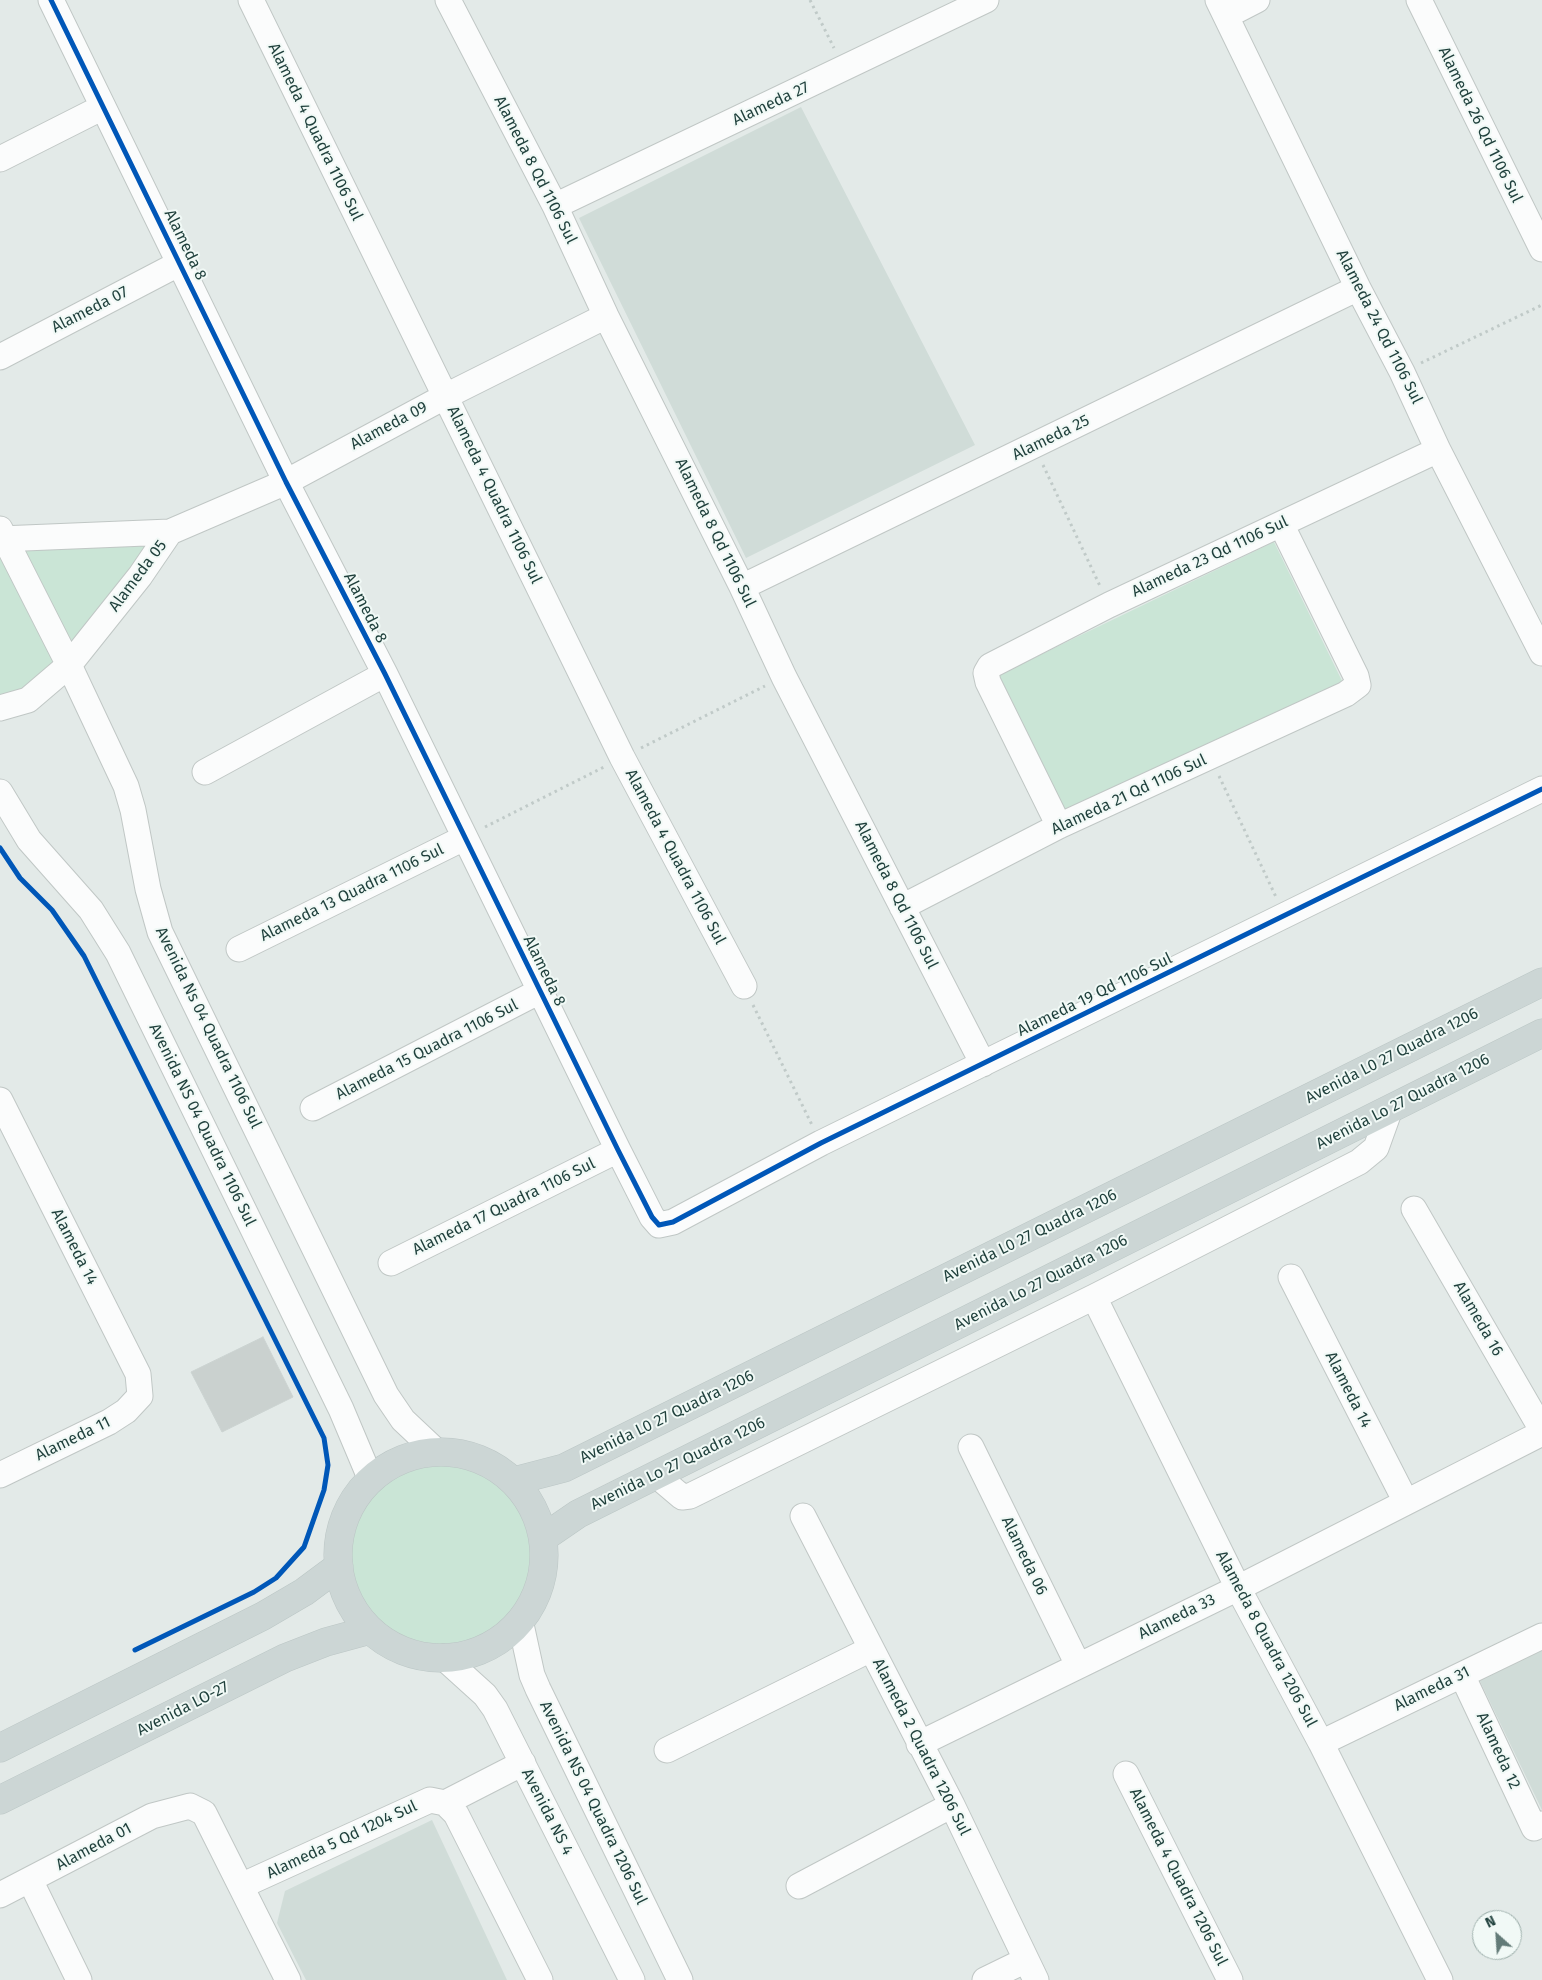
<!DOCTYPE html>
<html>
<head>
<meta charset="utf-8">
<style>
	body { margin:0 }
	#map { position:relative; width:1542px; height:1980px; overflow:hidden; background:#e3eae8; font-family:"Fira Sans",sans-serif }
	canvas { display:block }
	.north { position:absolute; left:1472px; top:1910px; width:50px; height:50px; box-sizing:border-box; background:#f1f9f6; border:1px solid #9dafab; border-radius:50%; rotate:334deg; font-size:14px; font-weight:700; line-height:20px; text-align:center; color:#1e3f3b }
	.north::after { content:''; display:block; margin:auto; width:18px; height:22px; background:#637b78; clip-path:polygon(50% 0,100% 100%,50% 72%,0 100%) }
</style>
</head>
<body>
<div id="map">
<canvas width="1542" height="1980"></canvas>
<div class="north">N</div>
</div>
<script>
const c = document.querySelector('canvas').getContext('2d');
c.lineJoin = 'round';
function fillPath(path, color) { c.fillStyle = color; c.fill(path, 'evenodd'); }
const toPath = rows => new Path2D(rows.map(r => 'M' + r).join(''));
function trace(path, color, width, dash) { c.strokeStyle = color; c.lineWidth = width; c.lineCap = dash ? 'butt' : 'round'; c.setLineDash(dash || []); c.stroke(path); }
function write(font, color, halo, rows, align = 'center') {
  c.font = font + ' "Fira Sans",sans-serif'; c.lineWidth = 4; c.setLineDash([]); c.textBaseline = 'middle'; c.strokeStyle = halo; c.fillStyle = color; for (const [text, x, y, turn = 0] of rows) {
    c.save(); c.translate(x, y); c.rotate((+turn || 0) * Math.PI / 180); c.textAlign = isNaN(turn) ? turn : align; if (halo) c.strokeText(text, 0, 0); c.fillText(text, 0, 0); c.restore();
  }
}
fillPath(toPath([
	[801,107,975,445,746,558,579,218],
	[1542,1644,1542,1810,1477,1675],
	[432,1820,507,1980,306,1980,277,1923,285,1891]
]), '#d0dcd8');
fillPath(toPath([
	[170,532,69,665,0,704,0,539],
	[1274,542,1343,683,1064,817,996,676],
	[437,1452,498,1468,543,1538,520,1620,485,1647,443,1657,370,1630,339,1567,371,1480]
]), '#cae5d6');
const building = toPath([
	[263,1337,293,1397,222,1432,191,1372,263,1337]
]);
fillPath(building, '#cad1cf');
trace(building, '#cbd3d1', 1);
const minor = toPath([
	[51,0,286,482,385,674,618,1150,652,1217,659,1225,673,1222,821,1143,1542,789],
	[251,0,622,757,744,986],
	[448,0,555,206,606,316,742,587,784,677,983,1064],
	[1218,0,1358,288,1402,372,1438,450,1542,653],
	[1419,0,1542,249],
	[1226,16,1257,0],
	[0,159,103,107],
	[555,206,986,0],
	[0,357,180,263],
	[0,529,69,665,126,786,133,810,148,889,160,932,386,1395,403,1420,437,1452],
	[0,539,170,532,286,482,446,396,606,316],
	[742,587,1358,288],
	[0,708,28,700,69,665,140,576,170,532],
	[205,772,385,674],
	[0,792,29,840,91,910,118,953,341,1409,371,1480],
	[1059,826,988,682,986,673,990,666,1109,605,1438,450],
	[902,907,1059,826,1346,694,1358,685,1356,676,1281,524],
	[239,949,464,838],
	[0,1100,138,1374,140,1396,126,1411,109,1422,0,1475],
	[313,1108,540,991],
	[1414,1209,1542,1430],
	[391,1263,618,1150],
	[1291,1277,1406,1502],
	[1094,1297,1238,1588,1321,1743,1440,1980],
	[971,1447,1078,1665],
	[656,1475,682,1497,690,1496,1094,1297,1359,1162,1376,1148,1390,1109],
	[803,1516,952,1805,1036,1980],
	[520,1620,532,1675,538,1689,680,1980],
	[443,1657,485,1695,495,1709,632,1980],
	[1462,1675,1534,1828,1542,1824],
	[1321,1743,1542,1636],
	[919,1744,1238,1588,1542,1433],
	[667,1750,871,1649],
	[1126,1774,1230,1980],
	[445,1803,523,1763],
	[30,1880,79,1980],
	[241,1886,430,1800,445,1803,456,1814,540,1980],
	[799,1886,952,1805],
	[0,1895,152,1816,190,1806,204,1813,288,1980],
	[985,1980,1026,1960]
]);
const major = toPath([
	'338 1555a103 103 0 1 1 206 0a103 103 0 1 1-206 0Z',
	[514,1481,564,1468,1542,982],
	[543,1538,578,1514,1542,1033],
	[0,1748,263,1616,304,1592,339,1566],
	[0,1800,285,1658,326,1642,370,1630]
]);
trace(minor, '#c0c7c5', 27);
trace(major, '#bbc6c5', 29);
trace(toPath([
	[810,0,834,48],
	[1421,363,1542,305],
	[1043,465,1100,586],
	[641,748,765,686],
	[1219,776,1276,897],
	[485,827,604,767],
	[753,1005,812,1125]
]), '#c0cac8', 3, [2.5, 4]);
trace(minor, '#fbfcfc', 25);
trace(major, '#ccd6d5', 28);
trace(toPath([
	[51,0,286,482,385,674,618,1150,652,1217,659,1225,673,1222,821,1143,1542,789],
	[0,848,20,878,52,910,84,956,324,1438,328,1465,324,1490,304,1547,276,1578,254,1592,135,1650]
]), '#0057b8', 5);
write('16px', '#1e3f3b', '#f1f9f6', [
	["Alameda 27",771,104,-25],
	["Alameda 26 Qd 1106 Sul",1480,125,64],
	["Alameda 4 Quadra 1106 Sul",315,132,64],
	["Alameda 8 Qd 1106 Sul",535,170,63],
	["Alameda 8",185,245,64],
	["Alameda 07",90,310,-27],
	["Alameda 24 Qd 1106 Sul",1379,327,63],
	["Alameda 09",389,426,-28],
	["Alameda 25",1051,438,-26],
	["Alameda 4 Quadra 1106 Sul",494,495,64],
	["Alameda 8 Qd 1106 Sul",715,533,64],
	["Alameda 23 Qd 1106 Sul",1210,557,-25],
	["Alameda 05",138,576,-53],
	["Alameda 8",365,608,63],
	["Alameda 21 Qd 1106 Sul",1129,795,-25],
	["Alameda 4 Quadra 1106 Sul",675,857,62],
	["Alameda 13 Quadra 1106 Sul",352,893,-26],
	["Alameda 8 Qd 1106 Sul",896,895,63],
	["Alameda 8",544,971,64],
	["Alameda 19 Qd 1106 Sul",1095,995,-26],
	["Avenida Ns 04 Quadra 1106 Sul",208,1028,64],
	["Alameda 15 Quadra 1106 Sul",427,1050,-27],
	["Avenida L0 27 Quadra 1206",1392,1056,-27],
	["Avenida Lo 27 Quadra 1206",1403,1102,-27],
	["Avenida NS 04 Quadra 1106 Sul",202,1125,64],
	["Alameda 17 Quadra 1106 Sul",504,1207,-26],
	["Avenida L0 27 Quadra 1206",1030,1236,-26],
	["Alameda 14",74,1247,63],
	["Avenida Lo 27 Quadra 1206",1041,1283,-27],
	["Alameda 16",1478,1319,60],
	["Alameda 14",1348,1390,63],
	["Avenida L0 27 Quadra 1206",667,1417,-26],
	["Alameda 11",73,1439,-26],
	["Avenida Lo 27 Quadra 1206",678,1464,-26],
	["Alameda 06",1024,1556,64],
	["Alameda 33",1177,1617,-26],
	["Alameda 8 Quadra 1206 Sul",1266,1639,62],
	["Alameda 31",1432,1689,-26],
	["Avenida LO-27",183,1709,-27],
	["Alameda 2 Quadra 1206 Sul",921,1747,63],
	["Alameda 12",1498,1751,65],
	["Avenida NS 04 Quadra 1206 Sul",593,1803,64],
	["Avenida NS 4",547,1812,63],
	["Alameda 5 Qd 1204 Sul",342,1840,-25],
	["Alameda 01",94,1847,-28],
	["Alameda 4 Quadra 1206 Sul",1178,1877,63]
]);
</script>
</body>
</html>
